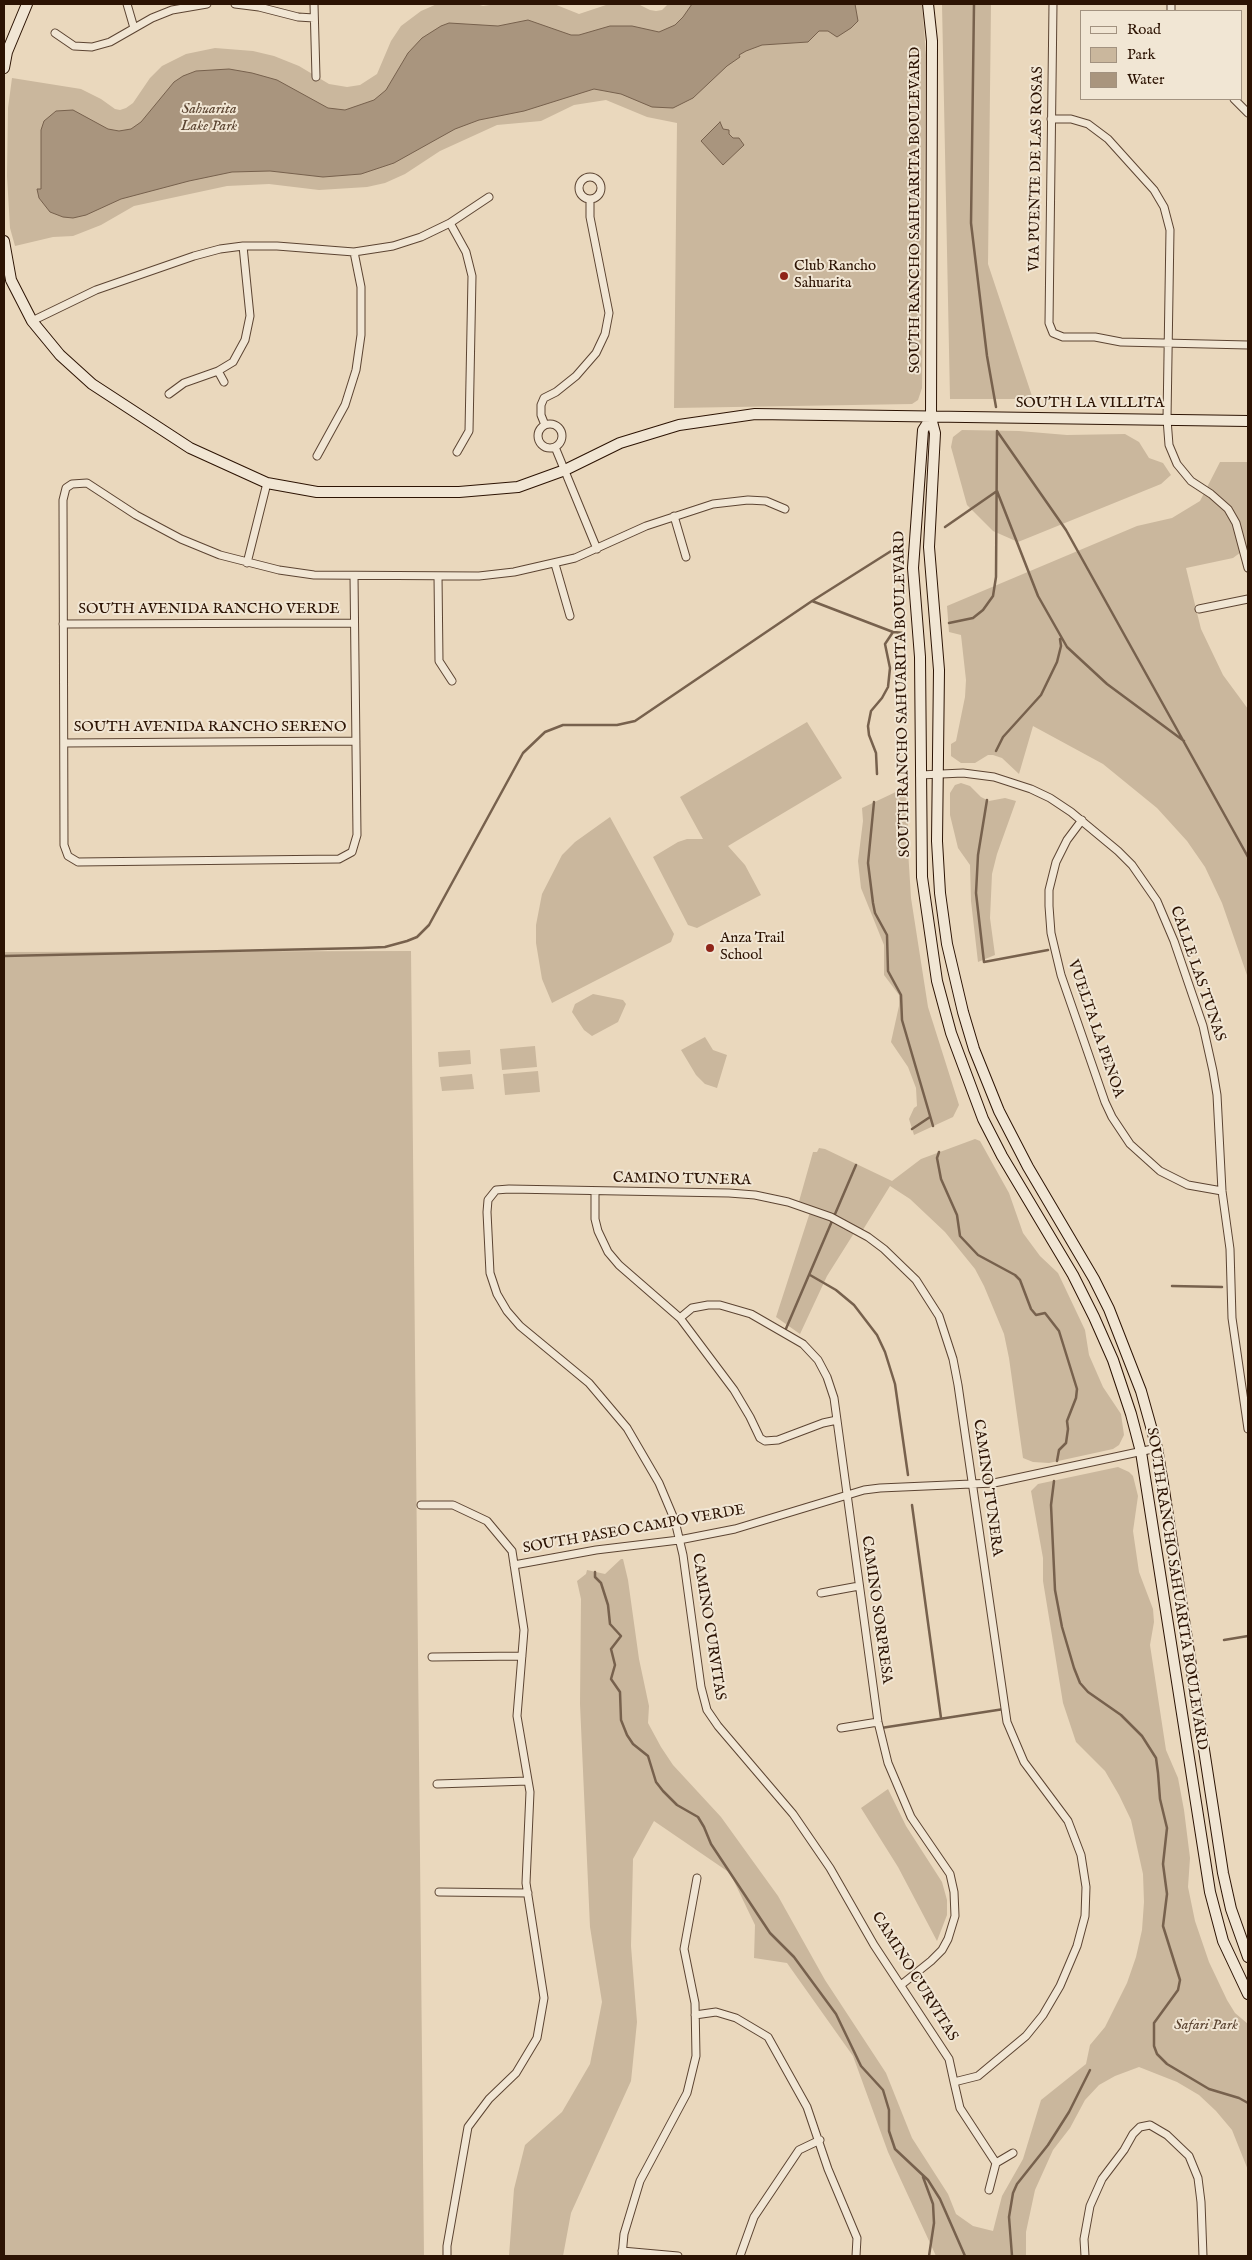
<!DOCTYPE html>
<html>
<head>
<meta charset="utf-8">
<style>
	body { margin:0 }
	#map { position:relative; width:1252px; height:2260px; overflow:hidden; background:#ead8bd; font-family:"IM FELL English",serif }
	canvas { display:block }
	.frame { position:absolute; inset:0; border:5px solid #2c1303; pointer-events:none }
	.legend { position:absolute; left:1080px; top:10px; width:162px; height:90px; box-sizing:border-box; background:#f1e6d4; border:1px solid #a29280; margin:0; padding:6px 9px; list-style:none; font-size:15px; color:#2c1303 }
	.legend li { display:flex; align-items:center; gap:10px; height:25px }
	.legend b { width:25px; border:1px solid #a29280 }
</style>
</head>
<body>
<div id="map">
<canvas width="1252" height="2260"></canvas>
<div class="frame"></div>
<ul class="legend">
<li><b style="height:6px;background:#f1e6d4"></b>Road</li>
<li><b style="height:14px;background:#cab79d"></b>Park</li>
<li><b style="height:14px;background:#a9957e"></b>Water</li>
</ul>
</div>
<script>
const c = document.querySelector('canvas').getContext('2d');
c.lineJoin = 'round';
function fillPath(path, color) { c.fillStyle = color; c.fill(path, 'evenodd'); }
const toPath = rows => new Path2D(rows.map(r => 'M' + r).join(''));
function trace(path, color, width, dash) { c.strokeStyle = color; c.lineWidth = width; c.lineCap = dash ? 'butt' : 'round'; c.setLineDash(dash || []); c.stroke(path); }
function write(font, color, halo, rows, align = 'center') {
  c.font = font + ' "IM FELL English",serif'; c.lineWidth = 4; c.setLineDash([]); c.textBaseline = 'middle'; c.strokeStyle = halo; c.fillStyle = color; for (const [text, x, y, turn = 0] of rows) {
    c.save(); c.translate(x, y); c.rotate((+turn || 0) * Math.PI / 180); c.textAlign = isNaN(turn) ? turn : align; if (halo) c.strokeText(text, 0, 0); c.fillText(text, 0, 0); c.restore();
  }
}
fillPath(toPath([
	[437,4,476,4,483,6,497,4,554,4,579,14,609,4,638,4,650,10,656,11,662,10,668,4,922,4,926,55,922,388,918,400,912,404,674,408,677,123,647,117,606,100,574,105,541,121,497,125,440,151,405,174,385,183,367,187,319,190,269,184,227,186,134,206,101,225,73,236,53,237,15,246,10,228,7,176,8,108,12,78,81,89,101,99,115,109,120,110,126,108,133,103,150,78,162,66,186,54,215,48,253,51,274,56,299,66,329,84,347,87,360,85,377,74,391,41,401,26,421,11],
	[942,4,991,4,988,264,1033,399,950,399],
	[962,430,1019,431,1067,435,1125,434,1139,442,1149,458,1163,463,1171,475,1161,484,1018,542,993,531,967,505,951,447,953,437],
	[1220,462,1248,462,1248,547,1233,558,1186,568,1201,629,1223,675,1248,709,1248,978,1222,903,1205,867,1187,841,1157,808,1103,764,1033,726,1019,774,1002,758,993,755,988,755,975,763,961,763,951,756,951,744,956,741,965,697,966,680,961,635,949,632,947,606,1137,526,1172,518,1200,501],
	[807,722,842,778,728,846,745,865,761,895,697,928,688,925,653,857,678,842,687,839,703,839,680,797],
	[961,783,970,786,981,797,989,801,1005,798,1016,801,997,854,992,874,990,918,995,955,978,962,971,901,970,865,958,848,950,815,950,793,955,785],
	[900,790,908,798,908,850,911,898,928,1007,959,1105,953,1117,914,1135,909,1119,914,1108,917,1106,916,1088,908,1067,891,1042,899,1006,899,995,884,975,884,945,861,888,858,861,863,821,862,808],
	[610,817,674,934,671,942,552,1003,542,979,536,943,536,925,542,894,562,855,575,842],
	[411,951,424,2256,4,2256,4,952],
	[593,994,623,1000,626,1004,618,1022,592,1036,584,1030,572,1012,575,1004],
	[705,1037,713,1050,727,1055,717,1088,705,1084,696,1075,681,1050],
	[535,1046,537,1067,502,1070,500,1049],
	[470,1050,471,1064,439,1067,438,1052],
	[538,1071,540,1092,505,1095,503,1074],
	[472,1074,474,1089,442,1091,440,1077],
	[975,1139,980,1141,1009,1193,1023,1233,1040,1256,1058,1273,1085,1330,1089,1355,1103,1387,1121,1414,1124,1435,1119,1445,1113,1449,1049,1463,1033,1462,1023,1458,1009,1358,1004,1334,984,1286,975,1269,945,1232,910,1199,890,1186,861,1233,856,1230,827,1276,800,1334,776,1317,811,1209,798,1205,813,1152,817,1152,819,1148,825,1149,892,1181,921,1159],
	[1118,1467,1129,1472,1133,1476,1138,1496,1133,1531,1139,1572,1153,1609,1154,1622,1150,1645,1166,1750,1178,1778,1184,1810,1190,1858,1188,1887,1195,1921,1209,1962,1227,2000,1235,2013,1248,2024,1248,2170,1232,2130,1216,2111,1199,2095,1177,2082,1139,2067,1115,2076,1099,2085,1085,2100,1070,2128,1053,2150,1035,2190,1026,2232,1026,2256,936,2256,888,2152,853,2056,787,1963,754,1958,755,1925,730,1873,654,1821,633,1859,631,1946,637,2022,631,2081,571,2213,563,2256,509,2256,514,2189,525,2145,562,2112,590,2064,602,2002,590,1927,580,1704,581,1599,577,1581,586,1574,587,1570,605,1574,621,1559,623,1559,628,1580,639,1659,649,1706,648,1723,661,1747,673,1765,721,1817,778,1896,825,1980,886,2073,912,2138,948,2194,956,2214,973,2226,993,2231,1002,2196,1023,2159,1041,2100,1086,2064,1090,2045,1105,2027,1127,1983,1136,1957,1142,1930,1144,1902,1143,1874,1131,1820,1119,1795,1105,1771,1076,1742,1063,1703,1043,1581,1043,1558,1031,1491,1038,1484],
	[888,1789,906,1826,942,1882,947,1900,947,1915,937,1941,898,1867,861,1808]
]), '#cab79d');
const water = toPath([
	[692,4,855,4,858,21,851,28,837,37,828,31,819,31,808,42,762,45,746,51,739,55,740,57,727,66,693,98,673,108,652,107,621,94,594,89,524,111,479,120,455,129,394,163,361,174,323,177,270,171,232,172,189,181,121,199,86,215,73,218,63,217,50,212,39,198,37,189,41,189,41,130,44,121,56,111,73,110,108,129,119,131,131,129,141,122,174,82,183,76,196,71,229,69,252,73,277,80,328,108,345,110,374,100,386,90,408,53,422,38,441,26,449,23,498,26,528,20,571,35,579,35,610,26,632,26,659,32,675,25,683,17,692,4],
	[720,122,723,129,729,130,729,134,733,138,739,138,744,145,723,165,701,141,720,122]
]);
fillPath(water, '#a9957e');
trace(water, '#77614d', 1);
trace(toPath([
	[974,4,971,223,987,356,996,407],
	[997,431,1066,530,1248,857],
	[945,527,997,491,1038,596,1067,647,1107,684,1184,741],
	[812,601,899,546],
	[949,623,973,618,983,610,993,596,996,577,997,432],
	[996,751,1003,737,1041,695,1057,662,1061,646,1060,639],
	[877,774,876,753,869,735,868,726,871,711,882,698,888,687,890,668,885,644,893,632],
	[987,800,978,855,976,893,984,962,1048,950],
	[874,802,868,863,873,903,875,913,887,935,888,971,901,995,902,1020,933,1126],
	[4,956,362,948,385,947,407,941,417,937,429,925,523,753,545,732,563,725,617,725,635,721,812,601,893,632,905,633],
	[912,1129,930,1117],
	[939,1152,937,1158,941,1179,957,1215,960,1236,978,1255,1015,1275,1020,1280,1031,1309,1036,1315,1045,1313,1059,1331,1077,1389,1076,1398,1067,1421,1068,1429,1066,1443,1059,1450,1057,1461],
	[810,1275,836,1290,854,1305,877,1335,885,1352,895,1384,908,1475],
	[1172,1286,1222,1287],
	[785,1331,856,1165],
	[1054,1481,1051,1505,1055,1590,1062,1627,1074,1668,1080,1683,1088,1692,1121,1715,1142,1736,1156,1758,1158,1773,1160,1799,1167,1828,1163,1864,1167,1894,1163,1926,1180,1980,1178,1990,1154,2023,1154,2046,1157,2054,1167,2064,1209,2089,1239,2098,1248,2103],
	[912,1505,941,1718],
	[595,1572,595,1577,601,1583,608,1605,610,1624,621,1636,611,1649,615,1665,611,1679,620,1692,621,1720,627,1735,633,1744,648,1756,656,1782,663,1791,677,1805,698,1817,704,1827,711,1844,770,1933,794,1957,836,2014,861,2066,883,2090,889,2110,889,2131,895,2149,928,2180,940,2199,965,2256],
	[1224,1640,1248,1636],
	[881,1728,1004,1709],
	[923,2177,933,2204,934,2223,929,2256],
	[1012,2256,1009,2217,1013,2193,1017,2184,1048,2145,1069,2112,1090,2070]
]), '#77614d', 2.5);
const street = toPath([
	[127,4,134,28],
	[235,4,259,7,298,17,314,18],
	[314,4,316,77],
	[1053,4,1049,323,1053,333,1063,337,1095,337,1121,342,1248,345],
	[1171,11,1171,4],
	[55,33,74,46,92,47,110,42,152,18,172,10,207,4],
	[1234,99,1248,113],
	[1051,119,1071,119,1088,124,1108,139,1154,190,1164,207,1170,230,1167,419,1169,445,1177,464,1191,481,1211,494,1228,509,1236,523,1248,568],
	'579 188a11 11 0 1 1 22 0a11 11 0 1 1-22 0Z',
	[450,223,466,252,472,276,469,431,457,452],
	[32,321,96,290,194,256,220,249,243,246,277,246,354,252,393,246,421,237,450,223,489,197],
	[218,371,224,382],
	[169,394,184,383,218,371,233,362,245,340,250,316,243,246],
	'538 436a12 12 0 1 1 24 0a12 12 0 1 1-24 0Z',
	[545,425,541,415,541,405,544,398,556,392,576,376,596,353,605,334,609,313,590,217,590,199],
	[555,447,597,549],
	[317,456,345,405,356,370,361,335,361,287,354,252],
	[674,516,686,557],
	[247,563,267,483],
	[555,564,570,616],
	[354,576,357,835,352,852,339,859,78,862,68,856,64,845,63,500,66,488,72,484,87,483,136,515,181,539,220,555,279,570,314,575,479,576,514,572,575,558,646,526,713,504,748,500,766,501,785,509],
	[438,576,439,661,452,681],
	[1199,609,1248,599],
	[63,624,354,623],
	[64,743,356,741],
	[920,775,963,773,994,777,1031,789,1050,798,1071,812,1118,851,1132,865,1157,901,1174,941,1203,1026,1213,1071,1217,1095,1222,1191,1230,1249,1232,1318,1248,1429],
	[1082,820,1067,840,1056,862,1049,890,1049,906,1051,933,1061,975,1105,1102,1112,1117,1130,1144,1160,1171,1188,1185,1222,1191],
	[595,1192,595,1219,598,1231,608,1252,619,1265,680,1318,734,1390,750,1417,760,1438,765,1441,778,1440,823,1423,837,1420],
	[680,1318,692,1308,708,1305,720,1305,751,1314,803,1344,818,1360,827,1377,834,1398,878,1722,888,1763,911,1817,950,1874,954,1892,955,1916,948,1939,942,1950,931,1961,901,1985],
	[421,1505,453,1505,487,1521,512,1551,524,1630,517,1716,530,1792,526,1883,544,1998,537,2038,516,2073,489,2099,468,2127,447,2246,447,2256],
	[514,1565,596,1550,679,1540,735,1529,864,1490,880,1488,994,1483,1157,1448],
	[821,1593,859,1586],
	[432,1657,522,1656],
	[841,1728,878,1722],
	[437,1784,528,1781],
	[439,1892,528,1893],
	[695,2015,716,2012,736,2018,768,2037,807,2107,828,2169,857,2238,856,2256],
	[954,2082,978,2076,1026,2036,1043,2015,1060,1986,1077,1946,1085,1916,1086,1887,1081,1855,1068,1821,1024,1762,1007,1722,958,1385,953,1359,939,1316,916,1280,884,1249,868,1237,831,1217,788,1202,755,1195,729,1193,509,1189,496,1190,488,1200,487,1212,490,1273,497,1294,507,1311,520,1326,589,1383,627,1428,659,1483,675,1521,683,1555,701,1687,707,1710,718,1726,793,1814,830,1868,874,1945,949,2059,954,2082,960,2108,996,2163],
	[989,2190,996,2163,1013,2153],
	[622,2251,678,2256],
	[622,2256,624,2234,640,2181,687,2093,696,2056,695,2003,684,1949,697,1878],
	[740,2256,754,2217,799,2150,820,2140],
	[1085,2256,1084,2239,1090,2206,1102,2179,1124,2150,1133,2134,1140,2127,1150,2125,1167,2135,1189,2156,1198,2178,1201,2202,1203,2256]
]);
const secondary = toPath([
	[928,4,932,41,931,418,935,433,929,547,939,670,937,841,940,893,947,944,963,1012,974,1049,999,1111,1028,1167,1094,1279,1109,1309,1141,1391,1157,1448,1164,1490,1223,1873,1231,1909,1248,1957],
	[4,68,7,52,27,4],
	[4,241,11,280,32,321,60,355,92,384,190,448,267,483,317,492,459,492,518,487,565,470,620,443,679,425,755,414,1248,421],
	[931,418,923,430,913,568,920,657,922,877,937,981,951,1033,983,1119,1002,1156,1073,1275,1094,1317,1113,1360,1131,1414,1141,1452,1210,1892,1223,1941,1248,1994]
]);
trace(street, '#5c4432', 9);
trace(secondary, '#2c1303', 12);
trace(street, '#f1e6d4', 7);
trace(secondary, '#f1e6d4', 10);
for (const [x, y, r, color] of [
	[784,276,5,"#8f2418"],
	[710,948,5,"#8f2418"]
]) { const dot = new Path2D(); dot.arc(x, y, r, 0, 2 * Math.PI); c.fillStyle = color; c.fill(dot); trace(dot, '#f1e6d4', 2); }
write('italic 15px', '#5b4431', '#f1e6d4', [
	["Sahuarita",209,110],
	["Lake Park",209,127],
	["Safari Park",1206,2026]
]);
write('15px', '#2c1303', '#f1e6d4', [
	["VIA PUENTE DE LAS ROSAS",1037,169,-89],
	["SOUTH RANCHO SAHUARITA BOULEVARD",916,210,-90],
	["SOUTH LA VILLITA",1090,404],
	["SOUTH AVENIDA RANCHO VERDE",209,610],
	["SOUTH RANCHO SAHUARITA BOULEVARD",903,694,-91],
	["SOUTH AVENIDA RANCHO SERENO",210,728],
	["CALLE LAS TUNAS",1197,974,71],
	["VUELTA LA PENOA",1095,1029,71],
	["CAMINO TUNERA",682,1180,1],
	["CAMINO TUNERA",987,1488,82],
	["SOUTH PASEO CAMPO VERDE",634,1530,-10],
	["SOUTH RANCHO SAHUARITA BOULEVARD",1176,1589,81],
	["CAMINO SORPRESA",876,1610,82],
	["CAMINO CURVITAS",708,1627,81],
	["CAMINO CURVITAS",914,1977,58]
]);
write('15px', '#2c1303', '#f1e6d4', [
	["Club Rancho",794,267],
	["Sahuarita",794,284],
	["Anza Trail",720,939],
	["School",720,956]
], 'left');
</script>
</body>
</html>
